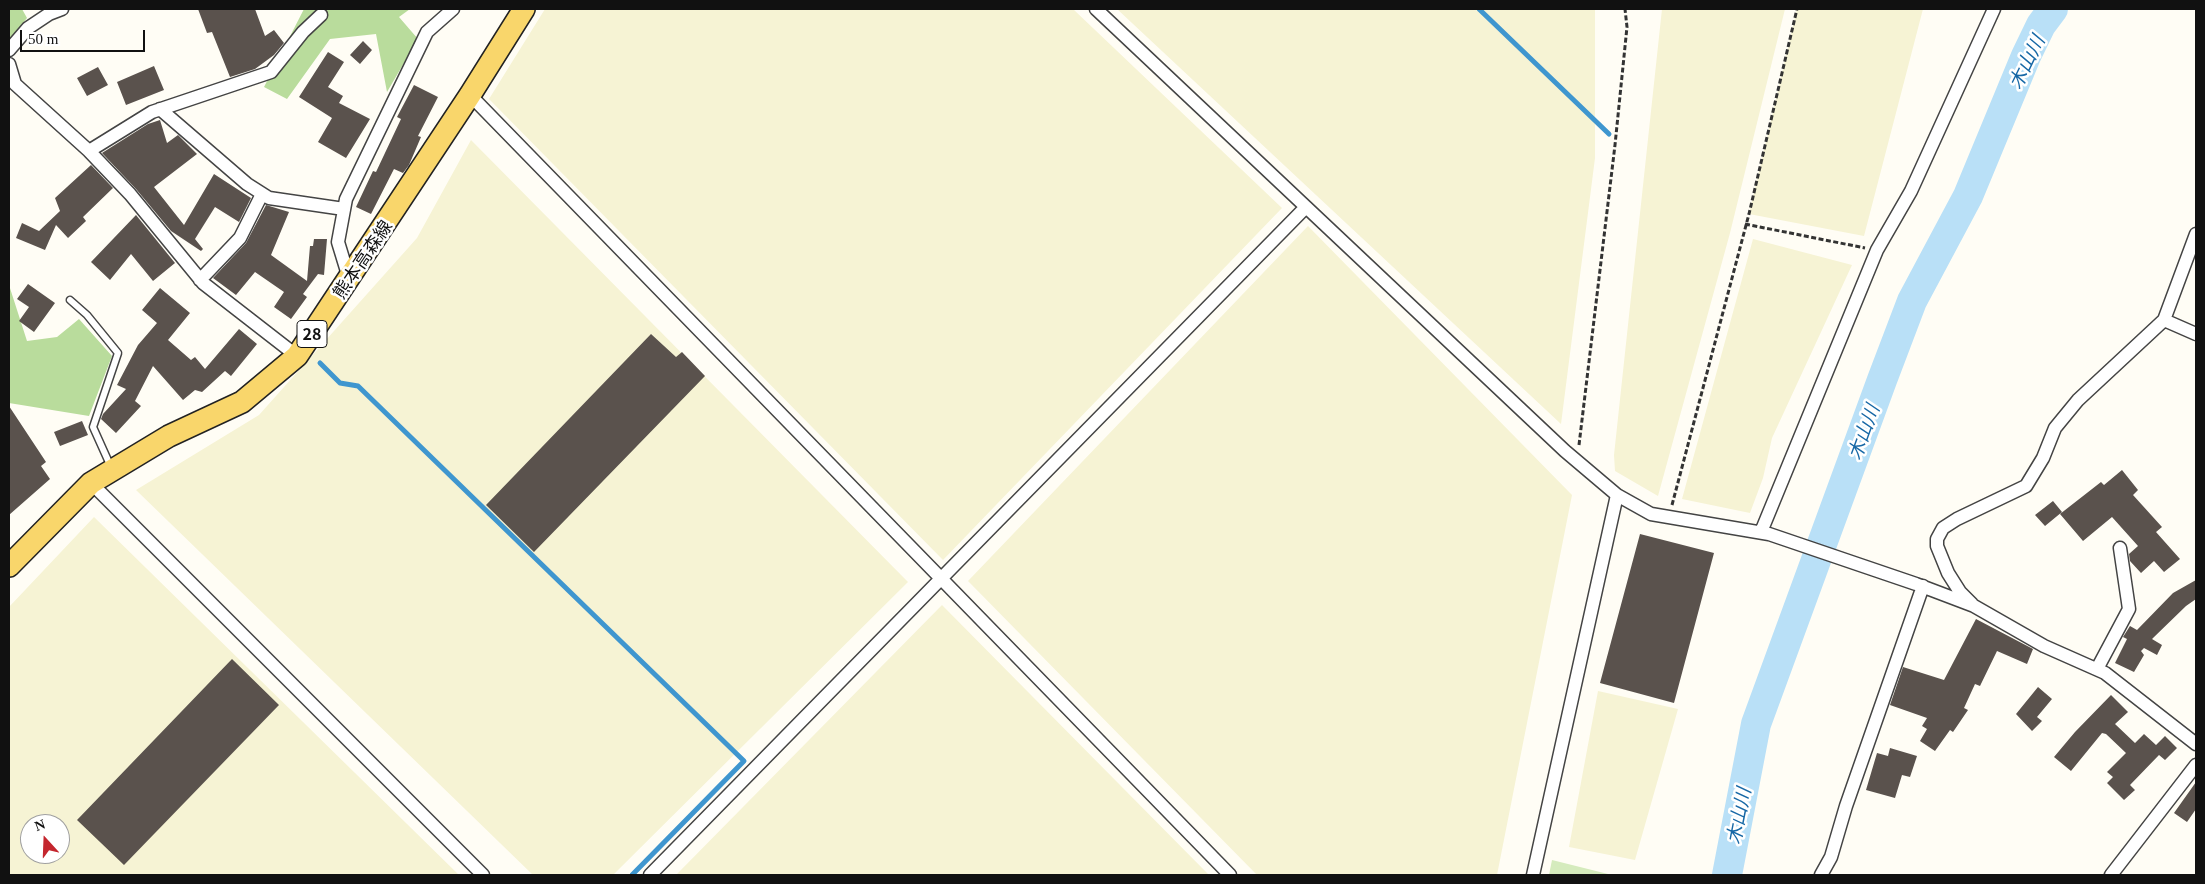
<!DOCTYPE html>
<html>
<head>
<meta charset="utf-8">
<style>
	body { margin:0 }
	#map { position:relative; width:2205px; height:884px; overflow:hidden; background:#fffdf5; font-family:Georgia,serif }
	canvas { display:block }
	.frame { position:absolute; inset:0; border:10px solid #111; pointer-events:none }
	.north { position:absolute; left:20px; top:814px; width:50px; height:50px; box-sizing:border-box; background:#fff; border:1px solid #a0a0a0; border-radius:50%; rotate:340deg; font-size:14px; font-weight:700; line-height:20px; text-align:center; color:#111 }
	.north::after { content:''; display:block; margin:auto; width:18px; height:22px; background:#c4262e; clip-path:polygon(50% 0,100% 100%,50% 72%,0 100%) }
	.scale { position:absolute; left:20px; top:30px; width:125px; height:22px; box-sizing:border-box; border:2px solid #111; border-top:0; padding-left:6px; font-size:15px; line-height:18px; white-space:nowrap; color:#111; -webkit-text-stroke:4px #fff; paint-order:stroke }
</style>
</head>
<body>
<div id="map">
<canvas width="2205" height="884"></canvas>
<div class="frame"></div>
<div class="north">N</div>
<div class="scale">50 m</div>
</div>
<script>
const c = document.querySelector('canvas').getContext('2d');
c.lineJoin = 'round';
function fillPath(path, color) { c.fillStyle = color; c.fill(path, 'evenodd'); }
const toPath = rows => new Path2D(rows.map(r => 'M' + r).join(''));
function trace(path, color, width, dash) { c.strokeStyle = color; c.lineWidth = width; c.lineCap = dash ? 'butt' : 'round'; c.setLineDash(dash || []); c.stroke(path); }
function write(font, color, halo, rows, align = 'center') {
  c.font = font + ' Georgia,"Noto Sans JP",serif'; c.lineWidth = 5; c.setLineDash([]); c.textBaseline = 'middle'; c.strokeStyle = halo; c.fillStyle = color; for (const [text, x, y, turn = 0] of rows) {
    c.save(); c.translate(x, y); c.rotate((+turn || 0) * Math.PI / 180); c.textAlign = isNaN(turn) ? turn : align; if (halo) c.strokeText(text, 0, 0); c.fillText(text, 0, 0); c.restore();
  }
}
fillPath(toPath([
	[545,9,1073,9,1282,208,943,560,489,99],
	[1117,9,1595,9,1595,158,1561,424],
	[1662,9,1785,9,1730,233,1658,496,1615,471,1614,455],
	[1797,9,1923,9,1864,236,1749,214],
	[471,140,908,582,613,875,533,875,136,490,259,415,417,238],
	[1308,226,1572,495,1497,875,1257,875,968,581],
	[1753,239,1852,265,1772,438,1763,478,1750,513,1682,499],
	[94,517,459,875,9,875,9,607],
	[30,824,60,824,60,854,30,854],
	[942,605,1209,875,676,875],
	[1598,691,1678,709,1635,860,1569,847]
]), '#f6f3d4');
fillPath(toPath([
	[1552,860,1612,875,1549,875]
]), '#d5ebbd');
fillPath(toPath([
	[9,9,22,9,27,18,9,40],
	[304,9,410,9,399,17,418,39,387,92,376,34,330,39,287,99,264,87],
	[9,285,27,341,57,337,79,319,112,356,89,416,9,403]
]), '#b9dc9c');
trace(toPath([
	[1479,9,1609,134],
	[320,363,340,383,358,386,744,761,632,875]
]), '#3f96cf', 5);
trace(toPath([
	[1727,875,1756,724,1882,380,1912,301,1968,196,2026,56,2041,25,2053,9]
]), '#b9e0f7', 30);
fillPath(toPath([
	[198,9,255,9,265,36,274,30,284,43,274,55,255,69,230,77,212,32,207,33],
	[363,41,372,50,360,64,350,55],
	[328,52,344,62,328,87,343,96,339,103,370,119,346,158,318,142,332,118,299,97],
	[154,66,164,90,126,105,117,82],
	[98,67,108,85,87,96,77,78],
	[414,85,438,97,418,136,421,137,409,165,403,173,394,169,371,214,356,207,373,171,376,172,401,119,397,117],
	[160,120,167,143,178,135,197,154,154,187,184,225,214,174,251,198,239,222,215,207,195,239,203,249,201,251,171,231,136,189,102,153,148,124],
	[91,165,113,188,83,217,86,221,68,238,56,225,45,250,16,238,22,223,39,231,60,211,55,198],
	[266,205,289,212,271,255,307,281,310,246,313,246,314,239,327,239,324,275,318,274,303,294,307,297,291,319,274,307,284,292,255,272,236,295,213,278,246,243],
	[136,215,175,263,153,281,131,254,110,280,91,262],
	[28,284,55,303,34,332,19,321,29,307,17,299],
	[160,288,190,313,168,340,191,360,195,357,205,369,239,329,257,344,231,376,225,371,202,392,195,390,183,400,153,366,135,401,141,406,116,433,101,419,103,414,126,389,117,385,138,345,157,323,142,310],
	[651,334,676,357,682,352,705,376,534,552,486,505],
	[9,406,46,462,41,466,50,479,9,515],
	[82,421,88,435,60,446,54,432],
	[2122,470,2138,490,2133,495,2162,527,2156,532,2180,559,2164,572,2154,561,2141,573,2130,561,2129,554,2138,546,2112,517,2083,541,2060,514,2101,482,2104,485],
	[2053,501,2062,512,2045,526,2035,515],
	[1640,534,1714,553,1674,703,1600,683],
	[2196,580,2196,599,2186,606,2152,639,2162,645,2157,655,2144,648,2141,651,2144,655,2134,672,2115,663,2127,639,2123,637,2130,626,2137,630,2173,593],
	[1976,619,2033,649,2027,664,1997,651,1980,686,1975,684,1964,708,1968,710,1953,732,1950,730,1935,751,1920,741,1927,729,1922,726,1927,718,1890,705,1903,667,1944,680],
	[232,659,279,705,124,865,77,820],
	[2038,687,2052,699,2037,717,2042,721,2032,731,2016,714],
	[2111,695,2128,712,2115,724,2135,743,2144,734,2156,745,2165,736,2177,748,2165,760,2159,755,2130,785,2135,790,2124,800,2107,783,2113,777,2107,772,2126,753,2106,734,2102,733,2071,771,2054,757,2075,732],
	[1890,748,1917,756,1910,777,1902,775,1895,798,1866,790,1877,753,1888,756],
	[2196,782,2196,809,2187,822,2174,813]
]), '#5a524d');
const lane = toPath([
	[70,300,87,315,118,353,93,427,111,467]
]);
const street = toPath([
	[1096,9,1565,451,1617,495,1651,514,1769,534,1916,584,1974,606,2044,646,2105,673,2196,744],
	[9,50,28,28,49,14,62,9],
	[9,64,15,84,89,151,130,194,203,283,297,356],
	[470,95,1230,875],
	[160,109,247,184,269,198,344,209],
	[89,151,152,112,271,72,303,32,321,15],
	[349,278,338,242,346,199,427,32,453,9],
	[200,280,240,238,262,194],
	[2164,320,2196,334],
	[91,483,483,875],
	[1761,532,1877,250,1911,191,1994,9],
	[1972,604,1960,592,1948,573,1937,546,1937,539,1943,528,1957,519,2026,486,2043,458,2055,428,2078,400,2164,320,2196,234],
	[2097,669,2129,609,2120,548],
	[650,875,1305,208],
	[1533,875,1617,495],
	[1821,875,1831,857,1846,806,1923,586],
	[2111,875,2196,765]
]);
const primary = toPath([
	[9,566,91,483,169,436,242,402,297,356,470,95,524,9]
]);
trace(lane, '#444', 9);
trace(street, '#444', 15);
trace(primary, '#222', 24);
trace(toPath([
	[1745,224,1865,248],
	[1579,445,1615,145,1627,27,1625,9],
	[1672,505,1749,214,1797,9]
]), '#333', 3, [5, 2.5]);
trace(lane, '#fff', 6);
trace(street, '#fff', 12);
trace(primary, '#f9d66b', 21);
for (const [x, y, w] of [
	[312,334,30]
]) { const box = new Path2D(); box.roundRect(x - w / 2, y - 13.5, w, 27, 4); c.fillStyle = '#fff'; c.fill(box); trace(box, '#111', 1); }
write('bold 16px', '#111', null, [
	["28",312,334]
]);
write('18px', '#111', '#fff', [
	["熊本高森線",362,259,-56]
]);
write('italic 19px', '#1768a6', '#fff', [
	["木山川",2026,62,-64],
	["木山川",1863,432,-70],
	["木山川",1738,816,-79]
]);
</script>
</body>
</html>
